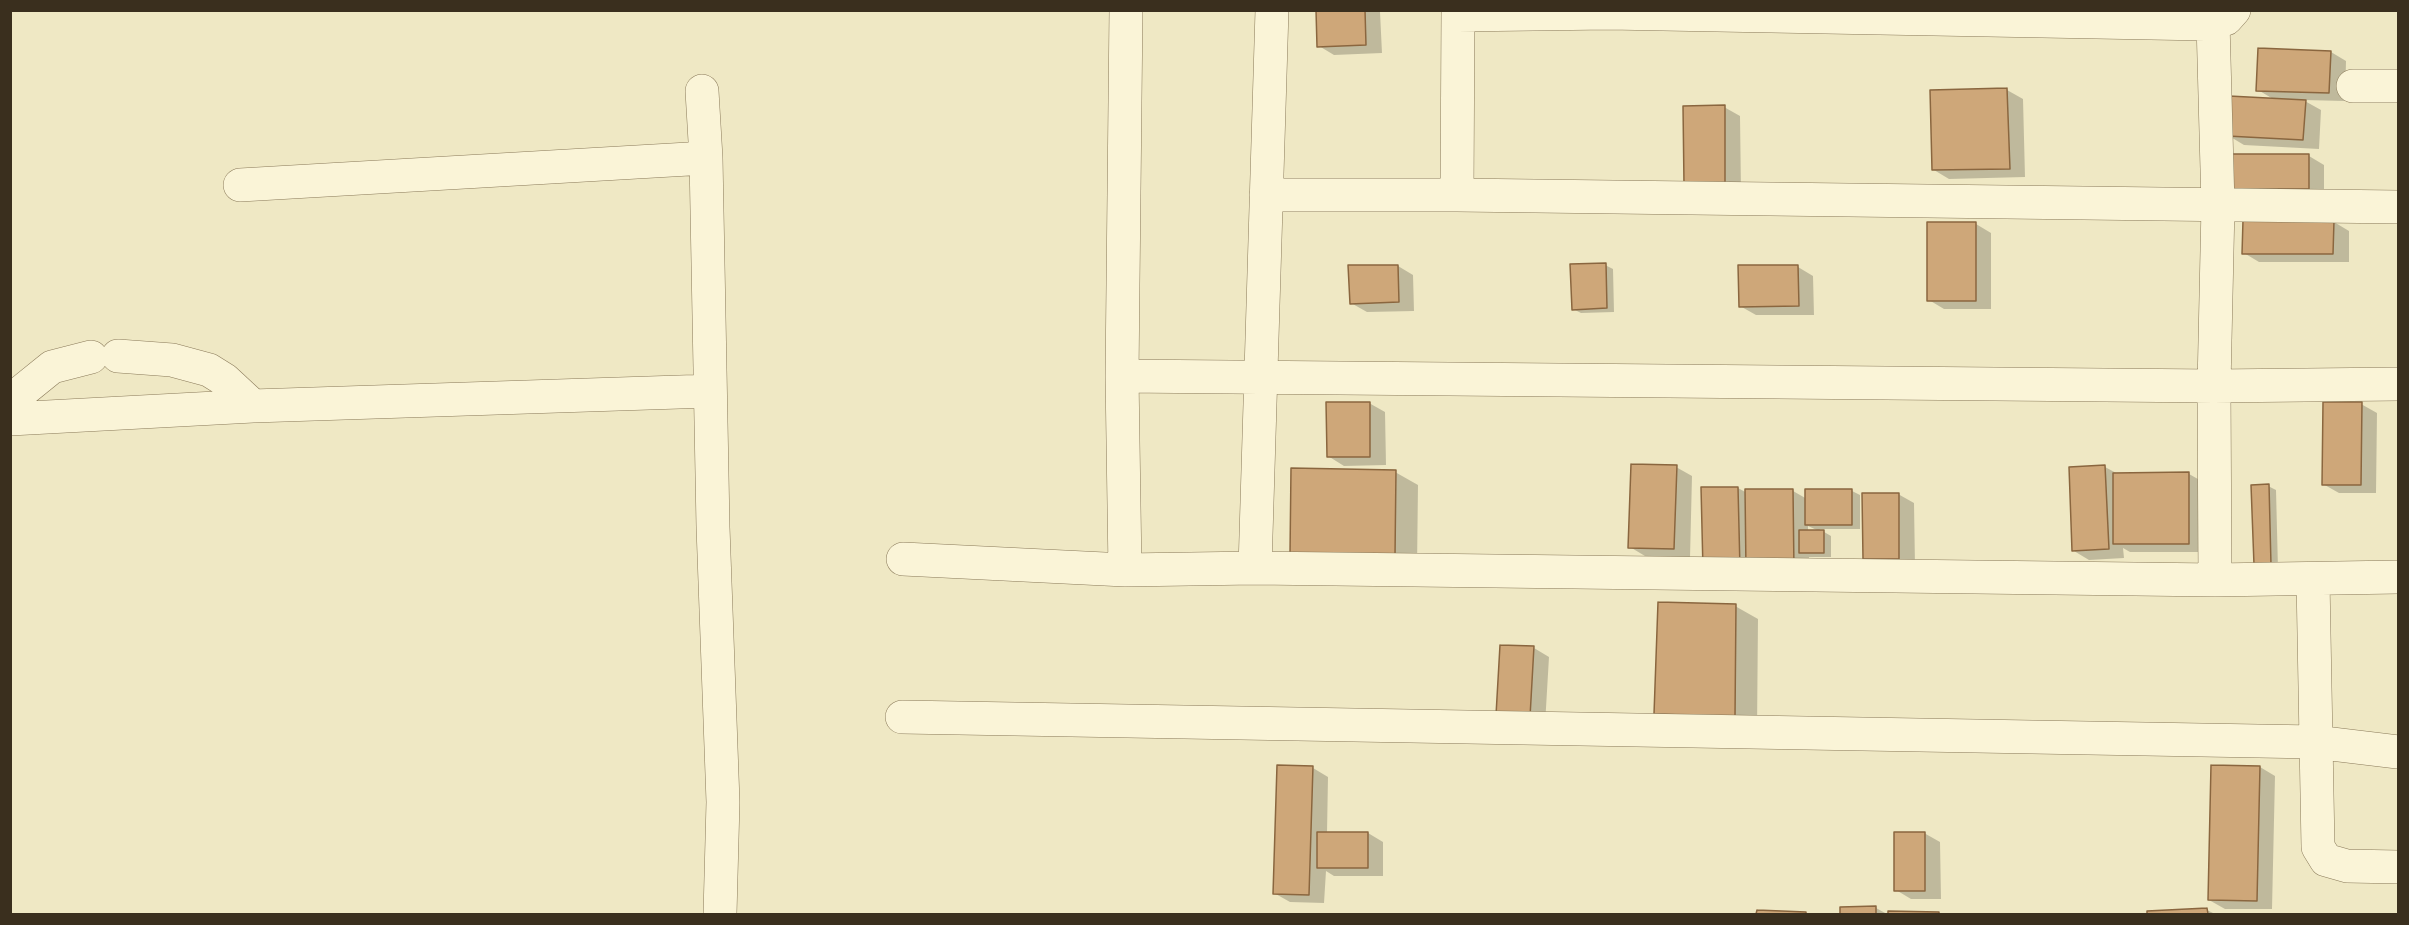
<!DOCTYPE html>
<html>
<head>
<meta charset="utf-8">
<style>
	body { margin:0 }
	#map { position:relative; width:2409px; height:925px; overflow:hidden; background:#efe8c4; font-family:"IBM Plex Serif",serif }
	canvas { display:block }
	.frame { position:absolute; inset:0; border:12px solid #3a2f1e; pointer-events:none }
</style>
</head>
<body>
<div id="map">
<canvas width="2409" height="925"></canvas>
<div class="frame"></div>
</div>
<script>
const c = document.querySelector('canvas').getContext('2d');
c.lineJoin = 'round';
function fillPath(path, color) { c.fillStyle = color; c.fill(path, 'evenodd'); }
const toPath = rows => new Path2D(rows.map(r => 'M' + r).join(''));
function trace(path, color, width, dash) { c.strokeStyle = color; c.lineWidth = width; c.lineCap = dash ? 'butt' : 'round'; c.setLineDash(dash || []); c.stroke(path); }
fillPath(toPath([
	[1317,10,1380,12,1382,53,1334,55,1319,46],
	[2331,52,2346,61,2345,101,2303,100,2321,110,2319,149,2244,145,2229,136,2275,100,2258,90],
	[2007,90,2023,99,2025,177,1949,179,1934,170],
	[1724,107,1740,116,1741,193,1701,193],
	[2309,156,2324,165,2324,197,2249,197],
	[2334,222,2349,231,2349,262,2259,262,2244,253],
	[1976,224,1991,233,1991,309,1944,309,1929,300],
	[1605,265,1613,269,1614,312,1581,313,1573,309],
	[1398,266,1413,275,1414,311,1367,312,1351,303],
	[1798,267,1813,276,1814,315,1756,315,1740,306],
	[1369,403,1385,412,1386,465,1344,466,1328,456],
	[2361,404,2377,413,2376,493,2339,493,2323,484],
	[1676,467,1692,476,1690,558,1645,556,1630,547],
	[2105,467,2118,474,2189,474,2205,483,2205,552,2130,552,2123,548,2124,558,2089,560,2074,551],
	[1395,472,1418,485,1417,568,1314,566],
	[2268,486,2276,490,2278,569,2263,569],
	[1738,488,1747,493,1793,491,1807,499,1807,491,1852,491,1860,495,1860,529,1819,529,1831,536,1831,557,1809,557,1809,579,1720,579],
	[1808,526,1819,531,1808,531],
	[1898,494,1914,503,1915,567,1880,567,1864,558],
	[1735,606,1758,619,1757,730,1678,726],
	[1534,648,1549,657,1545,725,1514,723],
	[2260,767,2275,776,2272,909,2225,909,2209,900],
	[1313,768,1328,777,1327,833,1368,833,1383,842,1383,876,1334,876,1326,871,1324,903,1290,902,1274,893],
	[1924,833,1940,842,1941,899,1911,899,1896,890],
	[1842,908,1876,908,1887,914,1842,914],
	[2207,910,2215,914,2149,914,2149,912],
	[1758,911,1805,913,1808,914,1758,914],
	[1889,912,1939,913,1941,914,1889,914]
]), '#0003');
const building = toPath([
	[1316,10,1365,10,1366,45,1317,47,1316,10],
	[2258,48,2331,51,2329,93,2256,91,2258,48],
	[2007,88,2010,169,1932,170,1930,90,2007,88],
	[2229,96,2306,100,2303,140,2227,136,2229,96],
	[1725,105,1725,185,1684,185,1683,106,1725,105],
	[2232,154,2309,154,2309,189,2232,189,2232,154],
	[2243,220,2334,221,2333,254,2242,254,2243,220],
	[1927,222,1976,222,1976,301,1927,301,1927,222],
	[1606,263,1607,308,1572,310,1570,264,1606,263],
	[1348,265,1398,265,1399,302,1350,304,1348,265],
	[1738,265,1798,265,1799,306,1739,307,1738,265],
	[1326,402,1370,402,1370,457,1327,457,1326,402],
	[2323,402,2362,402,2361,485,2322,485,2323,402],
	[1631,464,1677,465,1674,549,1628,548,1631,464],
	[2105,465,2109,549,2072,551,2069,467,2105,465],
	[1291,468,1396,470,1395,556,1290,554,1291,468],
	[2189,472,2189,544,2113,544,2113,473,2189,472],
	[2269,484,2271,565,2254,565,2251,485,2269,484],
	[1701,487,1738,487,1740,569,1703,570,1701,487],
	[1745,489,1793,489,1794,571,1746,571,1745,489],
	[1805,489,1852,489,1852,525,1805,525,1805,489],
	[1862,493,1899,493,1899,559,1863,559,1862,493],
	[1799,530,1824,530,1824,553,1799,553,1799,530],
	[1658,602,1736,604,1735,717,1654,714,1658,602],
	[1500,645,1534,646,1530,717,1496,715,1500,645],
	[1277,765,1313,766,1309,895,1273,894,1277,765],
	[2211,765,2260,766,2257,901,2208,900,2211,765],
	[1317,832,1368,832,1368,868,1317,868,1317,832],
	[1894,832,1925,832,1925,891,1894,891,1894,832],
	[1876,906,1876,914,1840,914,1840,907,1876,906],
	[2207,908,2208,914,2147,914,2147,911,2207,908],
	[1757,910,1806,912,1806,914,1756,914,1757,910],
	[1888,911,1939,912,1939,914,1888,914,1888,911]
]);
fillPath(building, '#cea779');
trace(building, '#8a663f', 1.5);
const minor = toPath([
	[1458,15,1609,13,2205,24,2226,19,2234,10],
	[2213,22,2218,206,2214,386,2215,580],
	[2353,86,2398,86],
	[702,91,706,158,713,527,723,802,720,914],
	[240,185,706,158],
	[1266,195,1457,195,2398,207],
	[1457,195,1458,10],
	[118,356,172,360,209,370,225,380,253,406],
	[1122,376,2214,386,2398,384],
	[10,401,52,367,91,357],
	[10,419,253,406,710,391],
	[903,559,1125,570,1255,568,2215,580,2398,577],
	[1255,568,1272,10],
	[1125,570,1122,376,1126,10],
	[2313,580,2318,847,2326,860,2347,866,2398,867],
	[902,717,2315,742,2398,752]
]);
trace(minor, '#8a7a5a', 34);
trace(minor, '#faf4d7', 33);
</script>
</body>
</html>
